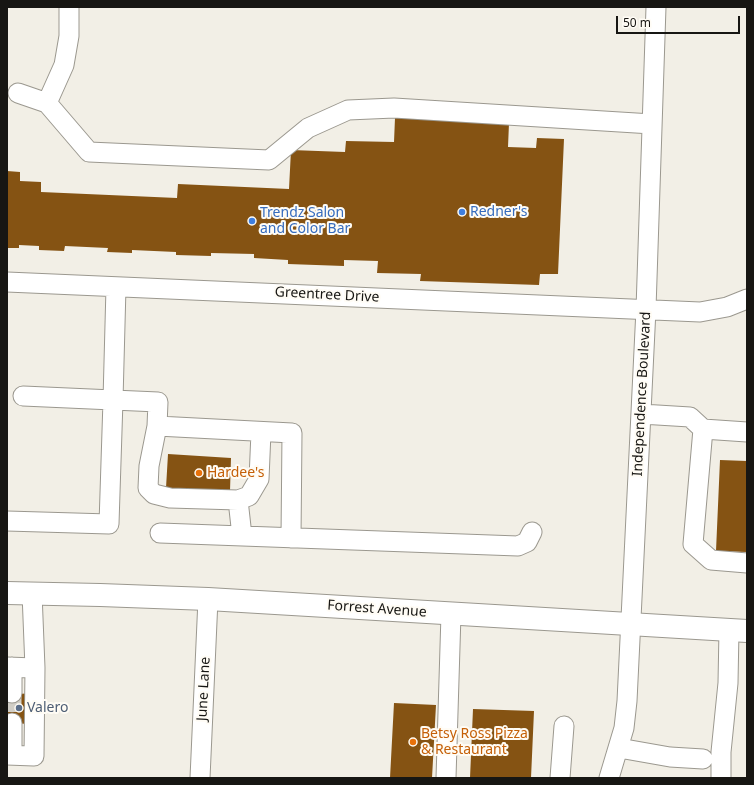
<!DOCTYPE html>
<html>
<head>
<meta charset="utf-8">
<style>
	body { margin:0 }
	#map { position:relative; width:754px; height:785px; overflow:hidden; background:#f2efe6; font-family:"Noto Sans",sans-serif }
	canvas { display:block }
	.frame { position:absolute; inset:0; border:8px solid #171613; pointer-events:none }
	.scale { position:absolute; left:616px; top:16px; width:124px; height:18px; box-sizing:border-box; border:2px solid #171613; border-top:0; padding-left:5px; font-size:12px; line-height:14px; white-space:nowrap; color:#171613; -webkit-text-stroke:3px #fffcf5; paint-order:stroke }
</style>
</head>
<body>
<div id="map">
<canvas width="754" height="785"></canvas>
<div class="frame"></div>
<div class="scale">50 m</div>
</div>
<script>
const c = document.querySelector('canvas').getContext('2d');
c.lineJoin = 'round';
function fillPath(path, color) { c.fillStyle = color; c.fill(path, 'evenodd'); }
const toPath = rows => new Path2D(rows.map(r => 'M' + r).join(''));
function trace(path, color, width, dash) { c.strokeStyle = color; c.lineWidth = width; c.lineCap = dash ? 'butt' : 'round'; c.setLineDash(dash || []); c.stroke(path); }
function write(font, color, halo, rows, align = 'center') {
  c.font = font + ' "Noto Sans",sans-serif'; c.lineWidth = 4; c.setLineDash([]); c.textBaseline = 'middle'; c.strokeStyle = halo; c.fillStyle = color; for (const [text, x, y, turn = 0] of rows) {
    c.save(); c.translate(x, y); c.rotate((+turn || 0) * Math.PI / 180); c.textAlign = isNaN(turn) ? turn : align; if (halo) c.strokeText(text, 0, 0); c.fillText(text, 0, 0); c.restore();
  }
}
fillPath(toPath([
	[395,118,509,123,508,147,536,148,537,138,564,139,558,274,540,274,539,285,420,281,421,274,377,273,378,261,344,260,344,266,288,264,288,260,254,258,254,254,211,253,211,256,176,255,176,252,132,250,132,253,107,252,108,248,65,246,64,251,39,250,39,246,19,245,19,248,7,248,7,171,20,172,20,181,41,182,41,192,177,198,178,184,289,189,291,150,345,152,346,141,394,142],
	[168,454,231,458,230,491,166,488],
	[720,460,747,461,747,552,716,551],
	[7,693,32,694,31,724,7,723],
	[394,703,436,705,432,778,390,778],
	[473,709,534,711,531,778,470,778]
]), '#855313');
trace(toPath([
	[12,693,12,723]
]), '#d1cec6', 19, [19, 10]);
const minor = toPath([
	[69,7,69,36,64,65,47,103,89,152,269,160,308,128,348,110,394,108,652,124],
	[18,93,47,103],
	[7,282,700,312,727,307,747,299],
	[23,396,113,400,116,287],
	[641,414,690,417,703,429,747,432],
	[157,426,149,466,148,488,154,494,170,498,238,500,249,496,259,479,261,432],
	[703,429,693,544,711,560,747,563],
	[238,500,242,536],
	[7,521,109,524,113,400,158,402,157,426,292,433,291,538],
	[160,533,518,546,527,542,532,532],
	[7,667,35,668,32,593],
	[12,667,12,693],
	[619,748,670,757,703,759],
	[7,755,34,756,35,668],
	[12,755,12,723],
	[200,778,208,599],
	[446,778,451,614],
	[560,778,564,726],
	[609,778,624,728,627,701,646,309,656,7],
	[721,778,721,752,728,683,729,630]
]);
const highway = toPath([
	[7,593,100,595,208,599,747,631]
]);
trace(minor, '#9b988f', 21);
trace(highway, '#9b988f', 24);
trace(minor, '#fff', 19);
trace(highway, '#fff', 22);
for (const [x, y, r, color] of [
	[462,212,4,"#3f7fe0"],
	[252,221,4,"#3f7fe0"],
	[199,473,4,"#e8710a"],
	[19,708,4,"#5c6f8a"],
	[413,742,4,"#e8710a"]
]) { const dot = new Path2D(); dot.arc(x, y, r, 0, 2 * Math.PI); c.fillStyle = color; c.fill(dot); trace(dot, '#fffcf5', 1.5); }
write('14px', '#366cbe', '#fffcf5', [
	["Redner's",470,212],
	["Trendz Salon",260,213],
	["and Color Bar",260,229]
], 'left');
write('14px', '#171613', '#fffcf5', [
	["Greentree Drive",327,295,3],
	["Independence Boulevard",642,394,-87],
	["Forrest Avenue",377,609,4],
	["June Lane",204,689,-87]
]);
write('14px', '#c56008', '#fffcf5', [
	["Hardee's",207,473],
	["Betsy Ross Pizza",421,734],
	["& Restaurant",421,750]
], 'left');
write('14px', '#4e5e75', '#fffcf5', [
	["Valero",27,708]
], 'left');
</script>
</body>
</html>
